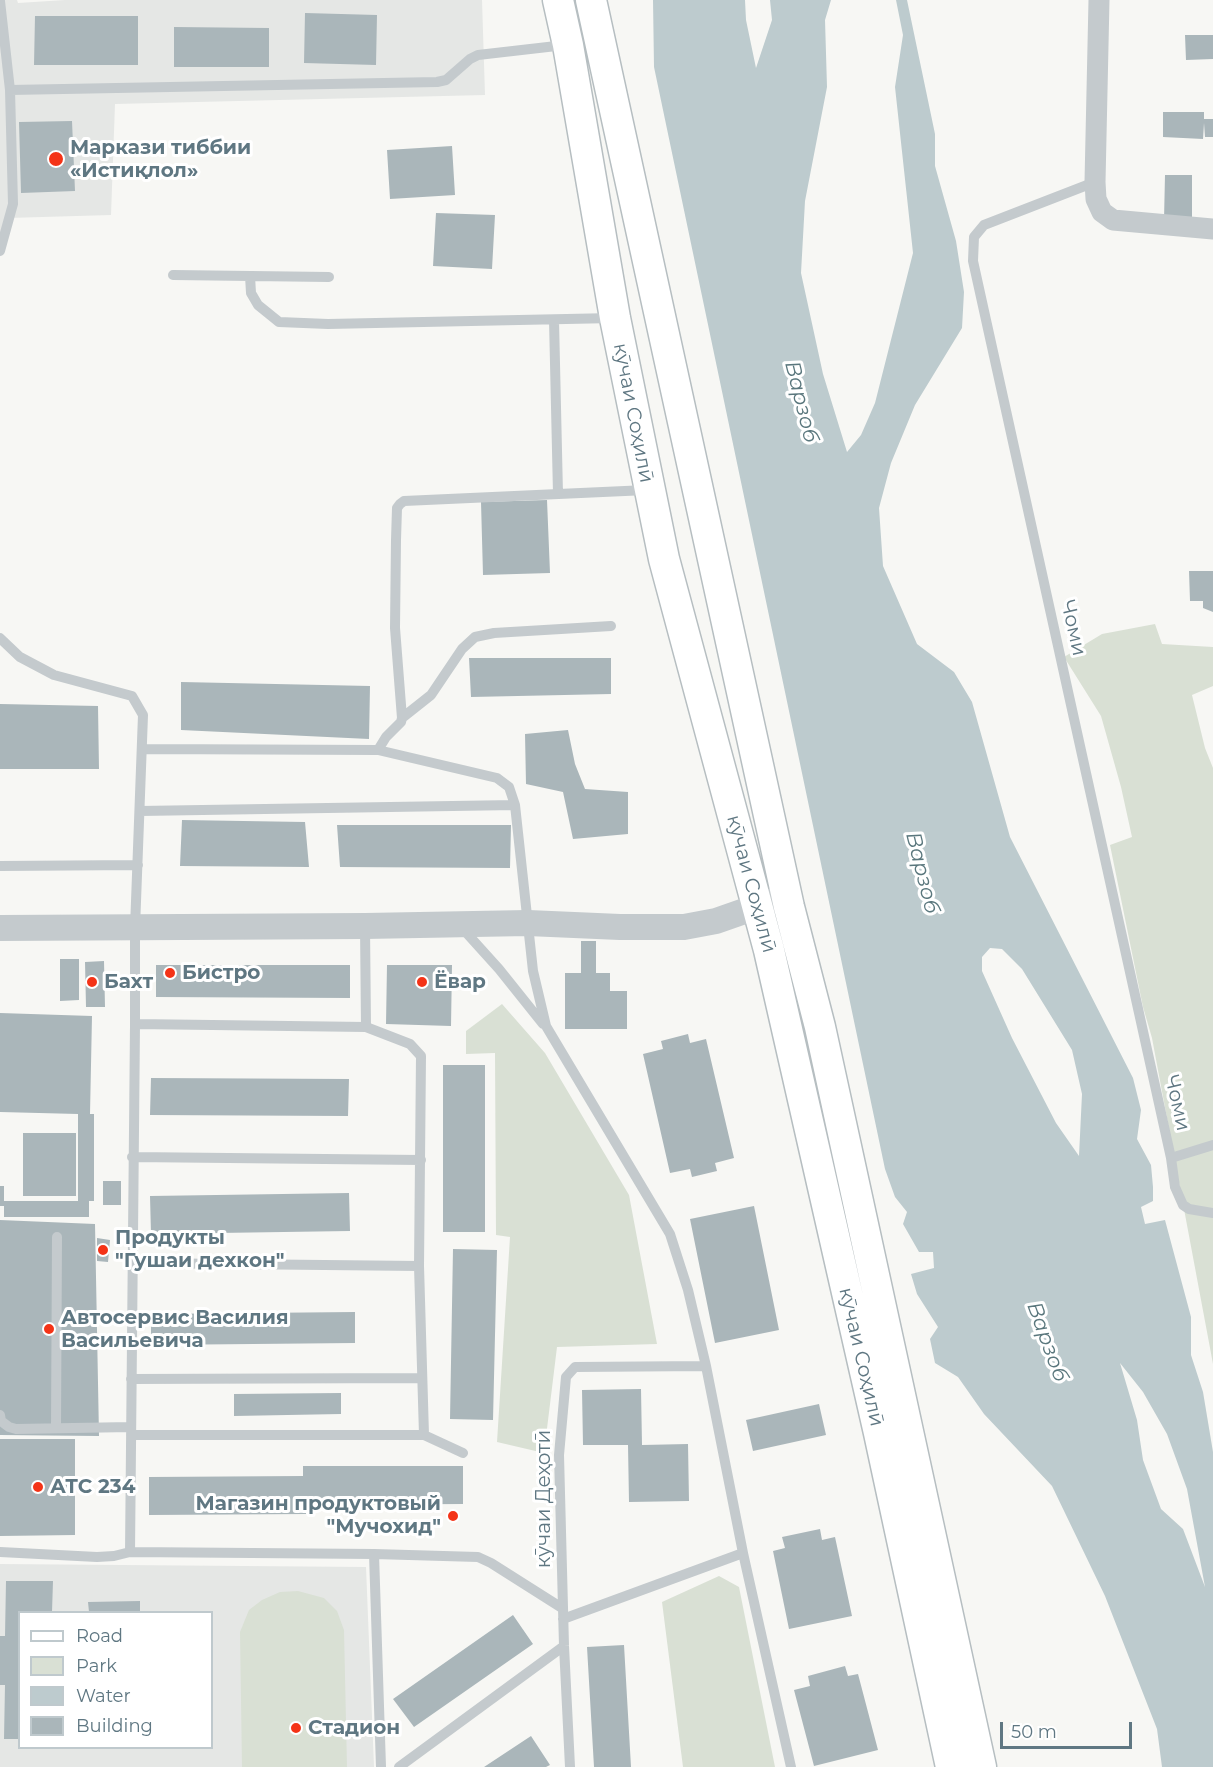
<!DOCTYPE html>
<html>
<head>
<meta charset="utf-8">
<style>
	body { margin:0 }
	#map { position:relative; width:1213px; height:1767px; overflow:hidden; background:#f7f7f4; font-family:Montserrat,sans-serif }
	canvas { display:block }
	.legend { position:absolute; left:18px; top:1611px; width:195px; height:138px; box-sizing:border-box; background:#fff; border:2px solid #bfc9cd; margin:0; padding:8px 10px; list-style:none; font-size:18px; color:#5f7782 }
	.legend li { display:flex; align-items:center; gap:12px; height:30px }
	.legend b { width:30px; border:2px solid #bfc9cd }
	.scale { position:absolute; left:1000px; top:1722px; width:132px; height:27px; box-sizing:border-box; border:3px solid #5f7782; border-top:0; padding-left:8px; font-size:18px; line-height:21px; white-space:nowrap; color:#5f7782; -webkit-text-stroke:4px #fff; paint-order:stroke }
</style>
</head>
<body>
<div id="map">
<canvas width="1213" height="1767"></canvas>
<ul class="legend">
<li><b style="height:8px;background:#fff"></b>Road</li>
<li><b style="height:16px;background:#d9e0d4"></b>Park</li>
<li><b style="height:16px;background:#bdcbce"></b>Water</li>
<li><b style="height:16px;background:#aab6ba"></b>Building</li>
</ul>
<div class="scale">50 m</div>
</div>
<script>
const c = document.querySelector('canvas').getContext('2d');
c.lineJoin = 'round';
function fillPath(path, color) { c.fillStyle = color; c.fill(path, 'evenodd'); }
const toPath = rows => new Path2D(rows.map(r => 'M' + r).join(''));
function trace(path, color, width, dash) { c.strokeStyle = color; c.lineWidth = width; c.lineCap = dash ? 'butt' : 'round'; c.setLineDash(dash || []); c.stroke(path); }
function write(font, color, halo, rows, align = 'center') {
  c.font = font + ' Montserrat,sans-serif'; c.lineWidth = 6; c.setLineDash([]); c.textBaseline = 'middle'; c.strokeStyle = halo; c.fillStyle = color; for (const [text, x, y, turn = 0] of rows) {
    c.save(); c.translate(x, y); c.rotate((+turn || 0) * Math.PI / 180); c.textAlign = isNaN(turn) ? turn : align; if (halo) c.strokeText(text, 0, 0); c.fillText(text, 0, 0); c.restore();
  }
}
fillPath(toPath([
	[0,0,17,0,18,3,65,0,482,0,485,95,115,104,111,215,8,218,0,257],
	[0,1564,366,1567,374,1767,0,1767],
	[20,1612,212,1612,212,1748,20,1748]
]), '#e5e7e5');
fillPath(toPath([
	[1155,624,1162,644,1213,647,1213,686,1192,695,1205,748,1213,768,1213,1364,1152,1038,1143,1007,1110,845,1132,837,1121,787,1101,716,1064,657,1102,634],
	[502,1004,545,1053,629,1195,657,1344,557,1347,544,1453,497,1442,510,1237,496,1235,495,1053,466,1054,466,1031],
	[719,1576,739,1587,775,1767,683,1767,662,1602],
	[298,1591,324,1598,337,1611,344,1630,347,1767,242,1767,240,1632,249,1610,262,1600,280,1592]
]), '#d9e0d4');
fillPath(toPath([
	[653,0,745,0,746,20,756,68,772,20,770,0,831,0,825,20,827,87,805,201,801,273,823,374,847,452,861,435,875,403,913,253,895,87,903,35,896,0,907,0,935,134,935,166,956,241,964,292,962,328,915,405,891,463,879,508,883,566,917,644,954,672,972,702,1010,837,1133,1078,1141,1110,1137,1139,1151,1165,1153,1187,1153,1201,1141,1207,1145,1224,1165,1220,1191,1317,1191,1355,1203,1392,1213,1452,1213,1767,1162,1767,1157,1729,1105,1596,1052,1486,984,1414,958,1377,935,1363,930,1339,938,1327,917,1294,911,1274,934,1268,933,1252,919,1252,903,1224,907,1212,895,1197,885,1169,654,67],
	[990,948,1002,949,1022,969,1072,1050,1082,1094,1079,1156,1056,1123,1012,1038,982,971,982,957],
	[1120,1363,1143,1392,1167,1434,1187,1489,1205,1587,1183,1529,1161,1509,1143,1460,1137,1420]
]), '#bdcbce');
fillPath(toPath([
	[305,13,377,15,376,65,304,63],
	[35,16,138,16,138,65,34,65],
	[174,27,269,28,269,67,174,67],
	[1185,35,1213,35,1213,59,1186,60],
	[1163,112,1204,112,1204,119,1213,119,1213,137,1205,137,1204,123,1203,139,1163,137],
	[72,121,75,191,21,193,19,122],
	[452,146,455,195,390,199,387,150],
	[1165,175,1192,175,1192,220,1164,220],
	[436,213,495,215,492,269,433,266],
	[547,500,550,573,483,575,481,502],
	[1189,571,1213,571,1213,612,1203,608,1203,601,1190,601],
	[469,658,611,658,611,694,471,697],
	[181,682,370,686,369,739,181,730],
	[0,704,98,706,99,769,0,769],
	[568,730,575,764,585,789,628,792,628,834,573,839,563,792,526,784,525,734],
	[182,820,305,822,309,867,180,866],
	[337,825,511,825,510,868,340,867],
	[581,941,596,941,596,973,610,973,610,991,627,991,627,1029,565,1029,565,973,581,973],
	[60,959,79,959,79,1000,60,1001],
	[104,961,105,1007,86,1007,85,962],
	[156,965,350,965,350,998,156,997],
	[387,965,452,965,451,1026,386,1024],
	[0,1013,92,1016,90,1114,94,1114,94,1201,89,1201,89,1217,4,1217,4,1206,0,1206,0,1186,4,1186,4,1201,78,1201,78,1114,0,1112],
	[688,1034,690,1043,706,1039,734,1158,715,1163,717,1171,692,1177,690,1169,670,1173,643,1054,663,1049,661,1041],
	[443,1065,485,1065,485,1232,443,1232],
	[151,1078,349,1079,348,1116,150,1115],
	[23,1133,76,1133,76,1196,23,1196],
	[103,1181,121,1181,121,1205,103,1205],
	[349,1193,350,1231,151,1234,150,1196],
	[754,1206,779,1330,715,1343,690,1219],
	[0,1220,95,1224,99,1436,0,1435],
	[97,1238,110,1240,108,1262,97,1261],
	[453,1249,497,1250,493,1420,450,1419],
	[355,1312,355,1343,151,1345,151,1314],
	[641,1389,642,1445,688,1444,689,1501,629,1502,628,1445,583,1445,582,1390],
	[341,1393,341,1414,234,1416,234,1394],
	[819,1404,826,1435,753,1451,746,1420],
	[0,1439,75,1439,75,1535,0,1536],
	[303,1466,463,1466,463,1504,306,1505,306,1514,149,1515,149,1477,303,1476],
	[820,1529,822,1540,835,1537,852,1616,789,1629,773,1551,785,1548,782,1537],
	[6,1581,53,1581,52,1612,20,1612,20,1739,4,1739,5,1685,0,1685,0,1636,5,1636],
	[140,1601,140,1612,89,1612,88,1602],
	[513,1615,533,1644,414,1727,393,1699],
	[624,1645,631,1767,594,1767,587,1647],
	[845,1666,848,1676,858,1674,878,1750,814,1766,794,1690,810,1686,808,1676],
	[531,1736,550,1765,546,1767,484,1767]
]), '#aab6ba');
const secondary = toPath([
	[558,0,568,45,615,318,664,559,769,950,879,1433,951,1767],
	[591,0,789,907,820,1027,981,1767]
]);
trace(secondary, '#b6bec1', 33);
trace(toPath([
	[0,1,10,90,437,82,446,80,470,59,478,55,565,45],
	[1095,182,984,225,974,237,973,261,1171,1158],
	[0,251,13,204,10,90],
	[173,275,329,277],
	[250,276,251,293,258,305,279,322,328,324,614,318],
	[554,320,558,494],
	[0,638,20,657,54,675,132,696,143,715,135,928,135,1024,366,1027,410,1044,421,1056,419,1266,424,1435],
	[402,718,431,695,462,649,475,637,494,633,611,626],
	[142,749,378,750,497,778,509,787,515,805,533,971,546,1026,670,1234,688,1290,706,1366,743,1553,791,1767],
	[378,750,386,737,401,722,402,718,395,628,396,540,397,508,400,504,404,501,647,490],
	[140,811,515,805],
	[0,866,138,865],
	[365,926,366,1027],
	[462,928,499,969,543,1024],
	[1213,1145,1171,1158,1175,1187,1183,1205,1189,1209,1213,1213],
	[132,1157,421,1160],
	[134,1263,419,1266],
	[131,1379,422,1378],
	[0,1415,1,1421,9,1427,16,1429,131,1427],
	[56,1428,57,1237],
	[131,1435,424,1435,463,1453],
	[0,1552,97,1557,114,1556,130,1552,374,1554,478,1557,491,1563,562,1608],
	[130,1552,135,1024],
	[374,1554,381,1767],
	[563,1619,743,1553],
	[399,1767,564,1646],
	[570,1767,564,1646,559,1455,566,1377,575,1367,706,1366]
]), '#c4cacd', 10);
trace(toPath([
	[1099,0,1095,182,1096,199,1102,212,1113,220,1213,229]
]), '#c4cacd', 21);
trace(toPath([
	[0,928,365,926,528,923,620,927,684,927,716,921,776,900]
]), '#c4cacd', 26);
trace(secondary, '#fff', 30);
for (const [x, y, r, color] of [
	[56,159,8,"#f43317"],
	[170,973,6,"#f43317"],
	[92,982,6,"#f43317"],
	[422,982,6,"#f43317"],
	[103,1250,6,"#f43317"],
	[49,1329,6,"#f43317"],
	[38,1487,6,"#f43317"],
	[453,1516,6,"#f43317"],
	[296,1728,6,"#f43317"]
]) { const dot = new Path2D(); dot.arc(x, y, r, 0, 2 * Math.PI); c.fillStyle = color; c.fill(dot); trace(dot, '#fff', 2); }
write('bold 20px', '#5f7782', '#fff', [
	["Маркази тиббии",70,148],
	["«Истиқлол»",70,171],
	["Бистро",182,973],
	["Бахт",104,982],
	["Ёвар",434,982],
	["Продукты",115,1238],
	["\"Гушаи дехкон\"",115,1261],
	["Автосервис Василия",61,1318],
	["Васильевича",61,1341],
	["АТС 234",50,1487],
	["Магазин продуктовый",441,1504,"right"],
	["\"Мучохид\"",441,1527,"right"],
	["Стадион",308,1728]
], 'left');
write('20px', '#5f7782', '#fff', [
	["кӯчаи Соҳилӣ",633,413,79],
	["Чоми",1073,628,77],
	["кӯчаи Соҳилӣ",751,884,75],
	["Чоми",1177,1103,77],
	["кӯчаи Соҳилӣ",861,1357,77],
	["кӯчаи Деҳотӣ",544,1499,-90]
]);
write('italic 21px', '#5a777d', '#fff', [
	["Варзоб",801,402,76],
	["Варзоб",922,873,76],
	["Варзоб",1047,1342,70]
]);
</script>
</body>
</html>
